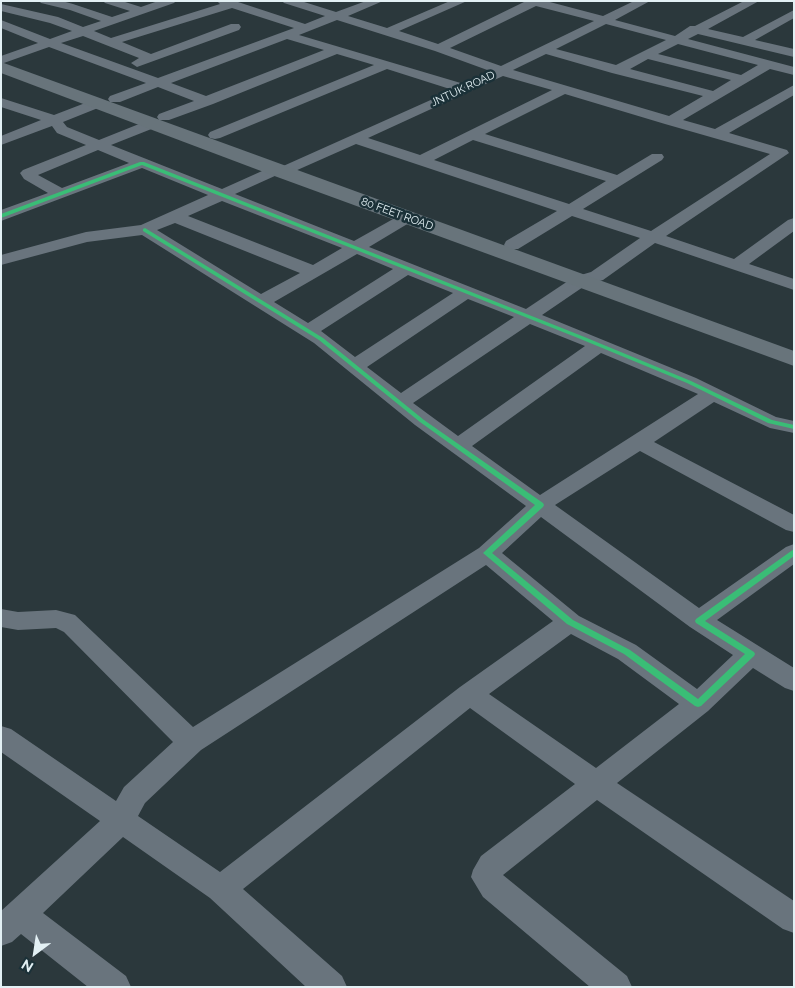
<!DOCTYPE html>
<html>
<head>
<meta charset="utf-8">
<style>
	body { margin:0 }
	#map { position:relative; width:795px; height:988px; overflow:hidden; background:#2b383c; font-family:Raleway,sans-serif }
	canvas { display:block }
	.frame { position:absolute; inset:0; border:2px solid #e3f0f4; pointer-events:none }
	.north { position:absolute; left:10px; top:928px; width:50px; height:50px; -webkit-text-stroke:4px #1b3138; paint-order:stroke; rotate:211deg; font-size:14px; font-weight:700; line-height:20px; text-align:center; color:#e3f0f4 }
	.north::after { content:''; display:block; margin:auto; width:18px; height:22px; background:#e3f0f4; clip-path:polygon(50% 0,100% 100%,50% 72%,0 100%) }
</style>
</head>
<body>
<div id="map">
<canvas width="795" height="988"></canvas>
<div class="frame"></div>
<div class="north">N</div>
</div>
<script>
const c = document.querySelector('canvas').getContext('2d');
c.lineJoin = 'round';
const toPath = rows => new Path2D(rows.map(r => 'M' + r).join(''));
function fillPath(path, color) { c.fillStyle = color; c.fill(path, 'evenodd'); }
function write(font, color, halo, rows, align = 'center') {
  c.font = font + ' Raleway,sans-serif'; c.lineWidth = 5; c.setLineDash([]); c.textBaseline = 'middle'; c.strokeStyle = halo; c.fillStyle = color; for (const [text, x, y, turn = 0] of rows) {
    c.save(); c.translate(x, y); c.rotate((+turn || 0) * Math.PI / 180); c.textAlign = isNaN(turn) ? turn : align; if (halo) c.strokeText(text, 0, 0); c.fillText(text, 0, 0); c.restore();
  }
}
fillPath(toPath([
	[39,1,62,1,73,4,112,17,130,11,105,3,103,1,122,1,141,7,158,1,176,1,174,3,94,31,111,38,220,4,217,1,235,1,305,24,325,16,284,3,282,1,301,1,336,12,366,1,383,1,348,16,387,28,450,1,467,1,399,31,438,44,526,1,546,1,603,16,634,1,650,1,615,20,675,36,690,26,695,26,744,1,759,1,708,29,743,37,794,10,794,18,755,40,794,49,794,57,698,34,688,39,794,67,794,75,770,69,683,120,715,129,794,85,794,95,729,133,787,150,789,153,666,236,734,259,788,220,794,218,794,231,749,264,794,279,794,290,655,243,603,280,586,285,542,315,696,378,776,417,794,421,794,433,770,428,714,402,654,442,794,515,794,532,786,530,640,451,555,505,699,608,786,547,794,544,794,564,717,620,794,668,794,691,785,688,753,668,708,711,617,783,794,901,794,933,783,929,597,800,503,875,627,976,632,987,590,987,483,897,471,877,473,870,481,856,575,784,470,708,243,889,342,976,347,987,306,987,210,898,123,837,43,913,126,976,131,987,88,987,21,934,12,942,1,946,1,911,100,821,1,752,1,726,11,729,116,801,124,787,173,742,64,632,56,628,18,630,1,627,1,609,18,612,56,610,75,615,193,727,479,548,526,506,415,425,314,343,142,235,87,242,1,265,1,255,86,232,141,225,208,195,142,168,1,221,1,210,48,193,24,179,20,173,23,170,86,145,57,133,52,126,1,145,1,136,41,120,1,107,1,98,54,115,93,100,103,100,105,103,103,106,63,122,67,127,99,140,149,120,159,120,157,117,159,114,194,101,158,87,120,102,110,102,108,99,110,96,146,83,49,47,1,64,1,56,38,43,1,28,1,20,50,39,72,31,50,23,1,11,1,4,58,17,83,27,101,21,70,10,41,3,39,1],
	[536,6,594,21,501,66,450,48,536,6],
	[232,8,294,28,158,78,61,43,83,36,139,58,131,63,137,67,239,30,241,27,239,24,231,24,151,54,122,42,232,8],
	[337,20,435,51,490,71,464,84,299,35,337,20],
	[606,24,666,40,616,65,556,49,606,24],
	[287,39,324,50,206,96,171,83,287,39],
	[678,44,758,65,741,75,658,54,678,44],
	[337,54,374,65,210,132,208,135,210,138,215,139,220,138,387,69,453,90,281,167,271,167,222,189,111,145,159,126,161,123,159,120,169,120,213,104,337,54],
	[546,54,612,73,703,96,669,116,513,70,546,54],
	[648,59,731,80,713,91,630,69,648,59],
	[503,76,552,90,420,155,368,138,503,76],
	[565,94,665,124,770,154,651,231,583,209,662,160,664,157,662,154,652,154,617,175,485,134,565,94],
	[473,140,606,181,569,204,434,160,473,140],
	[356,144,557,211,506,241,504,245,506,249,518,249,572,216,640,238,591,272,574,277,526,309,369,247,414,220,416,217,414,214,402,214,354,241,235,194,277,175,286,175,356,144],
	[98,150,129,163,62,188,38,175,98,150],
	[222,201,342,248,313,265,188,216,222,201],
	[175,223,300,273,261,294,157,230,175,223],
	[357,254,393,269,308,323,274,302,357,254],
	[408,275,453,293,355,357,321,331,408,275],
	[468,299,514,317,401,393,367,367,468,299],
	[530,324,585,346,458,436,413,403,530,324],
	[601,353,698,394,540,495,472,446,601,353],
	[541,517,690,627,733,655,697,689,636,645,579,616,502,553,541,517],
	[486,565,553,621,460,687,220,872,138,816,145,803,201,750,486,565],
	[571,634,618,659,679,704,596,768,489,694,571,634]
]), '#69747d');
fillPath(toPath([
	[1,62,794,351,794,366,269,174,1,73,1,62]
]), '#68747b');
fillPath(toPath([
	[140,162,144,162,582,336,691,381,772,420,794,425,794,429,768,423,687,383,578,338,142,165,1,218,1,214,140,162],
	[145,228,323,338,424,420,543,503,544,505,543,507,492,553,573,620,630,650,698,699,745,654,696,623,695,621,696,619,794,549,794,556,705,621,754,652,755,654,754,656,701,706,698,707,695,706,624,654,567,624,483,553,535,505,420,422,319,340,143,231,143,229,145,228]
]), '#3abd76');
write('11px', '#e3f0f4', '#1b3138', [
	["JNTUK ROAD",463,89,-25],
	["80 FEET ROAD",397,214,20]
]);
</script>
</body>
</html>
